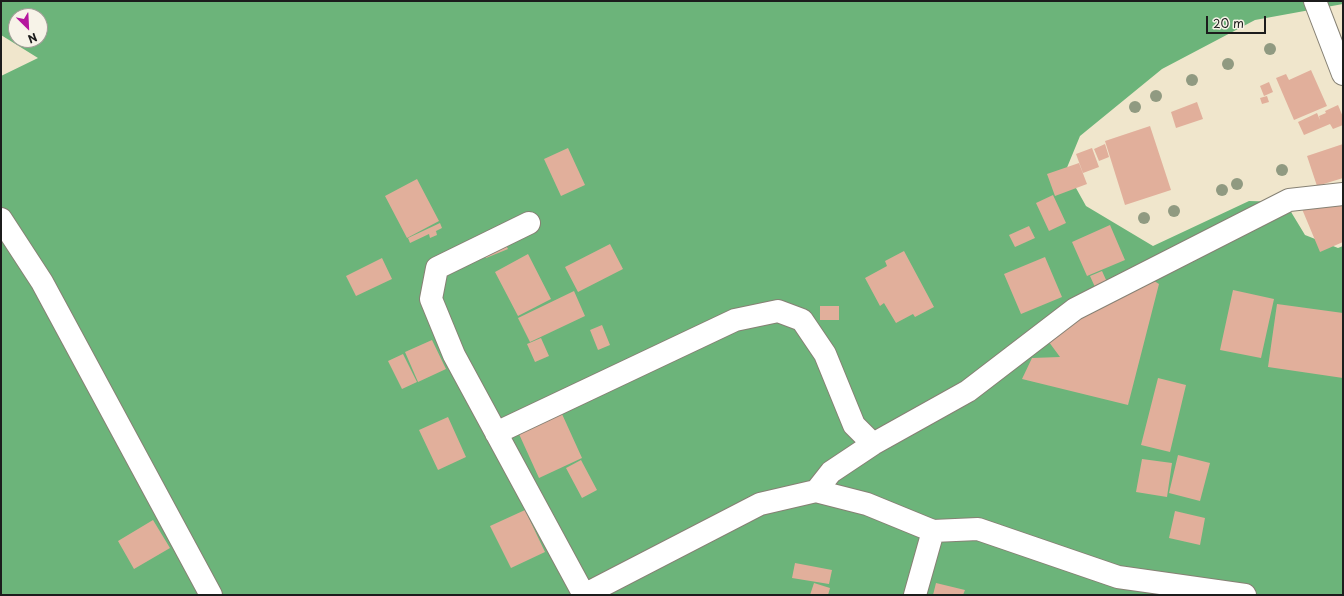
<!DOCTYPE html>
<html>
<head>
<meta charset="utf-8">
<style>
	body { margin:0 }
	#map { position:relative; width:1344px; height:596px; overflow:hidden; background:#f0e6cc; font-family:"Playpen Sans",sans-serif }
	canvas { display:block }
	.frame { position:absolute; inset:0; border:2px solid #1c1c1c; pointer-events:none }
	.north { position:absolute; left:8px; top:8px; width:40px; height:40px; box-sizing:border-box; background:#f7f3e8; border:1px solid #9f9d96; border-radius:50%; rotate:156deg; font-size:11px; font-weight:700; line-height:16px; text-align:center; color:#1c1c1c }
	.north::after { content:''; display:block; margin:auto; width:14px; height:18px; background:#b5179e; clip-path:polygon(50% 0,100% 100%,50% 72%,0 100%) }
	.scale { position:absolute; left:1206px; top:16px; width:60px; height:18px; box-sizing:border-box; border:2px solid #1c1c1c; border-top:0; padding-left:5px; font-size:12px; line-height:14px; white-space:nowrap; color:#1c1c1c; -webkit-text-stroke:3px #f7f3e8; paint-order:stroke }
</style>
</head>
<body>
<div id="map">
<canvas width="1344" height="596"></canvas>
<div class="frame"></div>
<div class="north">N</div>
<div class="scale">20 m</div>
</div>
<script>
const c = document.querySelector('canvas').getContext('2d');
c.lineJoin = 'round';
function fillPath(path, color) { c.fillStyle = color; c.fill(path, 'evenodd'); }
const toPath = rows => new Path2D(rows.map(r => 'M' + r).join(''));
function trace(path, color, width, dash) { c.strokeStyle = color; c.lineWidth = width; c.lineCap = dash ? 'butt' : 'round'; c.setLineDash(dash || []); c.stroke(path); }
fillPath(toPath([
	[1,1,1343,1,1343,4,1255,20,1162,69,1080,136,1066,170,1086,206,1153,246,1249,201,1285,202,1305,235,1338,248,1343,246,1343,595,1,595,1,76,38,58,1,35],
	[16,16,40,16,40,40,16,40]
]), '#6cb47a');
fillPath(toPath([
	[1311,70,1327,106,1294,120,1276,78,1286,74,1289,80],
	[1269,82,1273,92,1264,96,1260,86],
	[1267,96,1269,102,1262,104,1260,98],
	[1197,102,1203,119,1176,128,1171,112],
	[1338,105,1343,117,1343,125,1333,129,1330,124,1304,135,1298,122,1317,113,1320,120,1319,116,1326,113,1325,111],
	[1150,126,1171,190,1125,205,1105,141],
	[1105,144,1109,157,1099,161,1094,149],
	[1343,144,1343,178,1317,186,1307,156],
	[568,148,585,185,561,196,544,159],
	[1092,148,1099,167,1083,173,1076,154],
	[1079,163,1087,184,1055,196,1047,174],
	[417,179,439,221,407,238,385,196],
	[1337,194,1343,208,1343,242,1320,252,1302,209],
	[1053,195,1066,223,1049,231,1036,203],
	[440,223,442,228,432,233,436,231,437,235,430,238,429,234,410,243,408,238],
	[1110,225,1125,260,1087,276,1072,242],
	[1029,226,1035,238,1015,247,1009,235],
	[503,239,508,249,486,258,482,249],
	[610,244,623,269,578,292,565,267],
	[904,251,934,307,915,317,913,314,896,323,884,303,880,306,865,278,887,266,885,261],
	[528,254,551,299,518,316,495,272],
	[1045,257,1062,297,1021,314,1004,274],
	[382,258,392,279,356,296,346,276],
	[1102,271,1107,282,1095,287,1090,276],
	[1140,272,1159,284,1128,405,1022,379,1032,358,1060,357,1046,338],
	[1233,290,1274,299,1261,358,1220,350],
	[574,291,585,316,530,342,518,318],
	[1277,304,1343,313,1343,378,1268,367],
	[820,306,839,306,839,320,820,320],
	[602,325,610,345,598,350,590,330],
	[541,338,549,356,535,362,527,344],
	[432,340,446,369,418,382,405,352],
	[403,354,417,382,402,389,388,361],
	[1158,378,1186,385,1170,452,1141,445],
	[562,414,582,458,539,478,519,434],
	[448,417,466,457,438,470,419,430],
	[1178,455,1210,463,1200,501,1169,493],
	[1142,459,1172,463,1167,497,1136,492],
	[581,460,597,490,582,498,566,468],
	[525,510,545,552,511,568,490,526],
	[1175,511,1205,518,1200,545,1169,538],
	[153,520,170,548,134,569,118,541],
	[795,563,832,570,829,584,792,578],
	[814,583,830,588,828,595,810,595],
	[936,583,965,590,963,595,933,595]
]), '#e1af9b');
const minor = toPath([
	[1315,1,1343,74],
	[1,219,42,282,211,595],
	[529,223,437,268,431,299,454,355,584,595],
	[496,433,735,320,778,311,802,320,825,354,854,425,873,444],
	[816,491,831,472,873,444,968,391,1075,309,1289,200,1343,194],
	[584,595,760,504,816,491,867,504,933,531,978,529,1118,577,1245,595],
	[915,595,933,531]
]);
trace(minor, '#868174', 24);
trace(minor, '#fff', 22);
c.fillStyle = '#909a81';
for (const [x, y] of [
	[1270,49],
	[1228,64],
	[1192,80],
	[1156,96],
	[1135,107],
	[1282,170],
	[1237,184],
	[1222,190],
	[1174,211],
	[1144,218]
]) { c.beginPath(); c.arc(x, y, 6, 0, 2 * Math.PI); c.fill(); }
</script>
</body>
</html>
